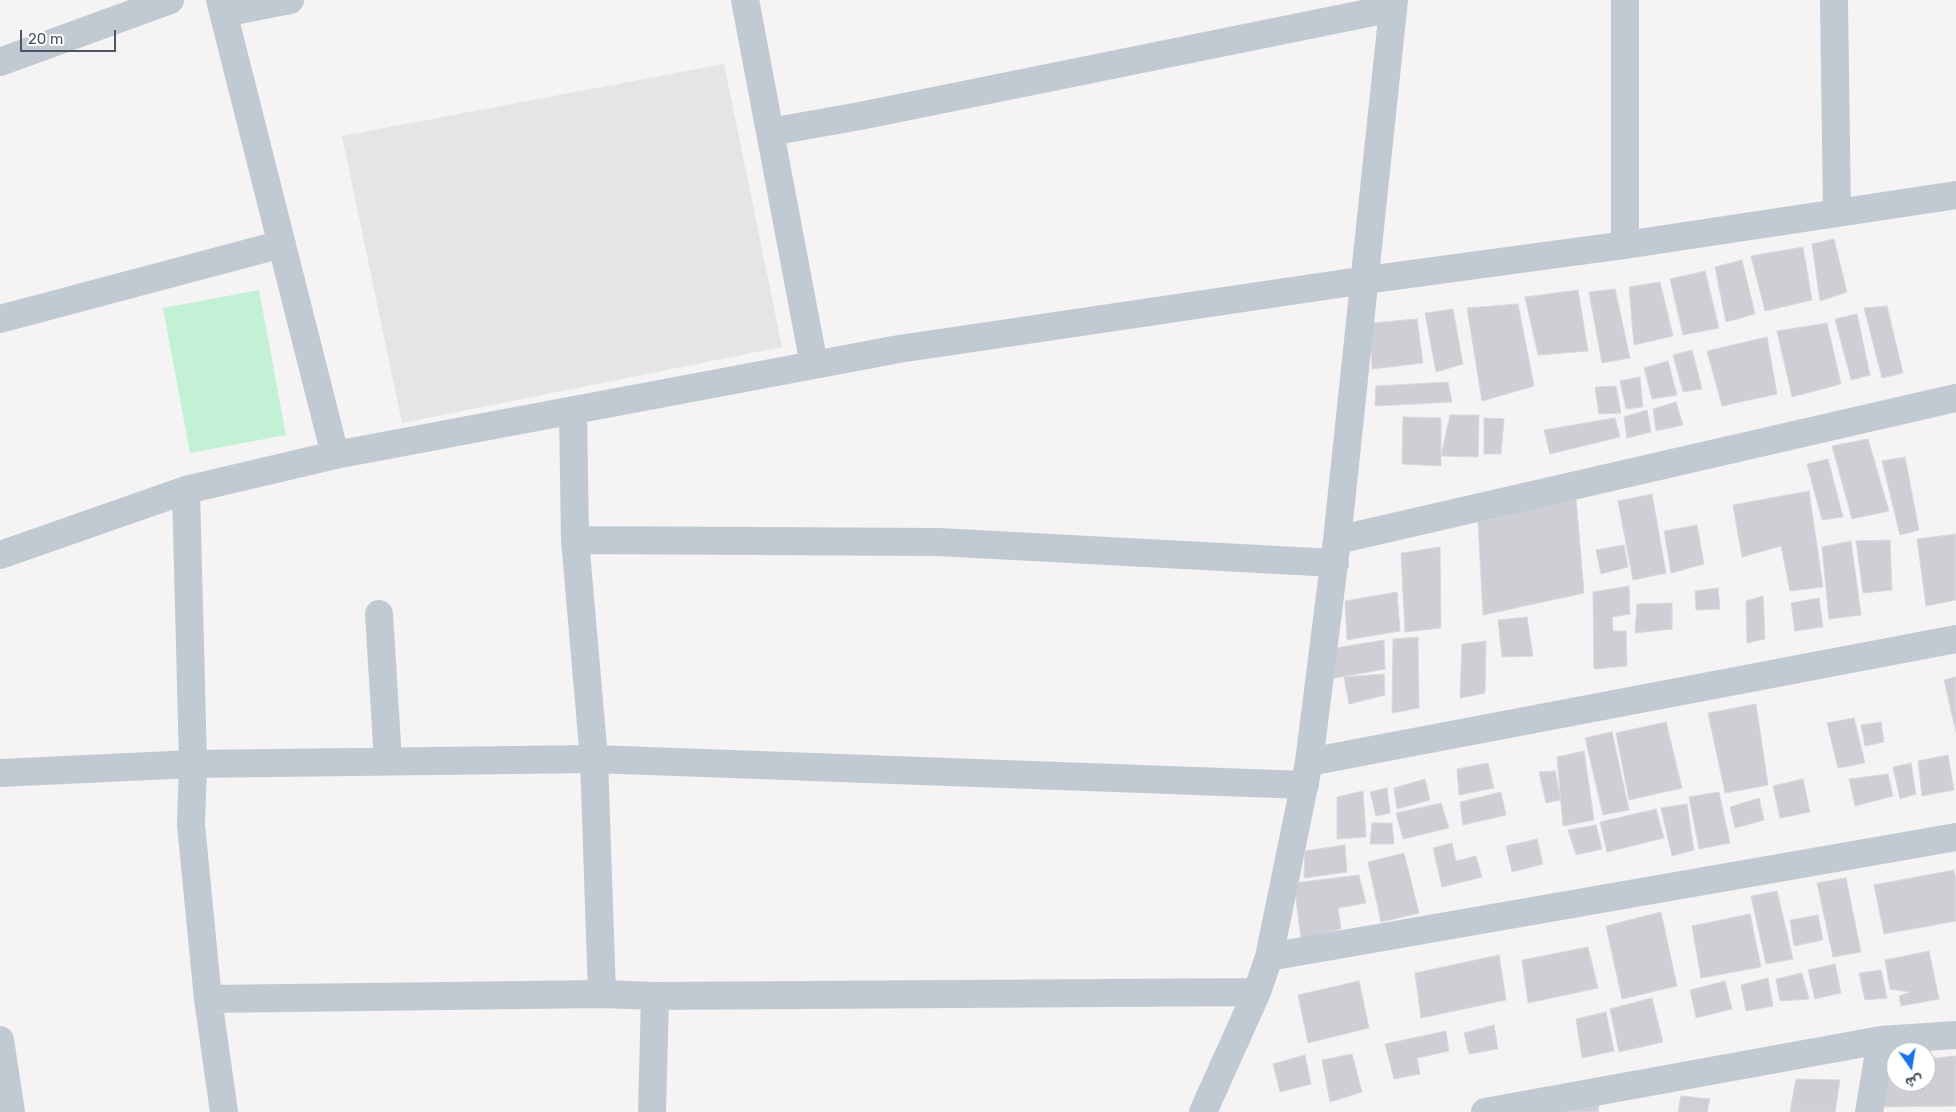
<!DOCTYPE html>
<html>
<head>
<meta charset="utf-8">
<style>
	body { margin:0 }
	#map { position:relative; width:1956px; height:1112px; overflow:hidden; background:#f5f3f3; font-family:Rubik,"Noto Sans Arabic",sans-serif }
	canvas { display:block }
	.north { position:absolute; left:1886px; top:1042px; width:50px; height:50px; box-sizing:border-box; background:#fff; border:1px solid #b7bbc0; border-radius:50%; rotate:167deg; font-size:14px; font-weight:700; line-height:20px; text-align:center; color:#4a5661 }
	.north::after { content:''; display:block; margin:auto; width:18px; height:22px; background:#1a73e8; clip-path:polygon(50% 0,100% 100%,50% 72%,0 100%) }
	.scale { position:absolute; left:20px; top:30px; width:96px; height:22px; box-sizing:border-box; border:2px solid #4a5661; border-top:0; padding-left:6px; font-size:15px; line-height:18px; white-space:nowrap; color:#4a5661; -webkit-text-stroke:4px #fff; paint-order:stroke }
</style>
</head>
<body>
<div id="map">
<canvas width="1956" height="1112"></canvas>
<div class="north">ش</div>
<div class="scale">20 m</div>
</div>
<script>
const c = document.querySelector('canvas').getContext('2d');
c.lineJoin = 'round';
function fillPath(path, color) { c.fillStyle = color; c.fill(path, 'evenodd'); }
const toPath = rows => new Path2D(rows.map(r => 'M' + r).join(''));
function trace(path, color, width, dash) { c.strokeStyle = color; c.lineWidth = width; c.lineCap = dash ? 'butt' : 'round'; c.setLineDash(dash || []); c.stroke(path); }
fillPath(toPath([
	[724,64,782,347,402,423,342,136]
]), '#e6e4e5');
fillPath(toPath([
	[259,290,286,435,190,453,163,308]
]), '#c3f1d5');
const building = toPath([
	[1834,239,1847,292,1820,301,1812,244,1834,239],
	[1803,247,1812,300,1765,311,1751,256,1803,247],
	[1742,260,1755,314,1726,322,1715,267,1742,260],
	[1705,271,1719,328,1683,335,1670,279,1705,271],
	[1660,282,1673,336,1634,345,1629,287,1660,282],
	[1615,289,1630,358,1602,363,1589,292,1615,289],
	[1578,290,1588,351,1538,355,1525,297,1578,290],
	[1518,304,1534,386,1482,401,1467,308,1518,304],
	[1887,306,1903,373,1882,378,1864,308,1887,306],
	[1453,309,1463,364,1436,372,1425,313,1453,309],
	[1857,314,1870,375,1851,380,1835,319,1857,314],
	[1417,319,1423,363,1372,369,1371,323,1417,319],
	[1827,323,1841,384,1792,397,1777,331,1827,323],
	[1767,337,1777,394,1722,406,1707,351,1767,337],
	[1692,350,1702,389,1683,392,1673,355,1692,350],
	[1668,361,1677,395,1652,399,1644,368,1668,361],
	[1640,377,1643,407,1626,409,1620,381,1640,377],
	[1448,382,1452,402,1375,406,1376,386,1448,382],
	[1616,386,1621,413,1599,414,1595,387,1616,386],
	[1676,402,1683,425,1656,431,1653,409,1676,402],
	[1647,410,1651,432,1627,438,1624,417,1647,410],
	[1450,415,1479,415,1478,457,1441,456,1450,415],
	[1403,417,1441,418,1441,466,1402,464,1403,417],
	[1484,418,1504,419,1501,454,1484,454,1484,418],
	[1615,418,1620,437,1550,454,1544,430,1615,418],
	[1868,439,1889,511,1852,519,1832,446,1868,439],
	[1905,457,1919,530,1900,535,1882,461,1905,457],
	[1828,459,1843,517,1822,520,1807,464,1828,459],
	[1809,491,1823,587,1790,591,1781,546,1742,557,1733,505,1809,491],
	[1652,494,1666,573,1633,580,1618,501,1652,494],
	[1576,498,1584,593,1483,615,1478,522,1576,498],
	[1697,525,1704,564,1671,573,1664,531,1697,525],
	[1956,534,1956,600,1926,606,1917,539,1956,534],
	[1890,540,1892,590,1863,593,1856,541,1890,540],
	[1851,541,1861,615,1829,619,1822,547,1851,541],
	[1624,545,1628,567,1601,574,1596,550,1624,545],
	[1440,547,1441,628,1405,632,1401,553,1440,547],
	[1629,586,1630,614,1612,617,1613,631,1626,631,1627,666,1594,669,1593,592,1629,586],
	[1718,588,1720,609,1696,610,1695,591,1718,588],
	[1397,592,1400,631,1347,640,1345,601,1397,592],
	[1763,596,1765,639,1747,643,1746,601,1763,596],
	[1819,598,1823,627,1795,631,1791,603,1819,598],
	[1672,603,1672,629,1635,633,1637,604,1672,603],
	[1527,617,1533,656,1502,657,1498,620,1527,617],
	[1418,637,1419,708,1392,713,1393,639,1418,637],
	[1384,640,1385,669,1325,680,1329,649,1384,640],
	[1486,641,1485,693,1460,698,1462,644,1486,641],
	[1384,674,1385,695,1349,704,1344,677,1384,674],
	[1956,677,1956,732,1944,680,1956,677],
	[1756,704,1768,785,1725,793,1708,713,1756,704],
	[1854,718,1865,763,1838,768,1827,723,1854,718],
	[1666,722,1682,788,1629,800,1616,733,1666,722],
	[1881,722,1884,742,1865,746,1861,725,1881,722],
	[1612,732,1629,810,1603,815,1585,738,1612,732],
	[1584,751,1594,820,1563,826,1557,757,1584,751],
	[1948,755,1954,790,1922,796,1918,761,1948,755],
	[1488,763,1494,788,1459,795,1457,769,1488,763],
	[1911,763,1916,794,1900,799,1893,767,1911,763],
	[1555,771,1561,800,1546,803,1539,772,1555,771],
	[1888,774,1893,796,1855,806,1849,779,1888,774],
	[1425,779,1430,800,1397,809,1394,788,1425,779],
	[1803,779,1810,812,1780,818,1773,786,1803,779],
	[1387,788,1390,813,1376,816,1370,792,1387,788],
	[1363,791,1366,837,1337,839,1337,797,1363,791],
	[1501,792,1506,815,1463,825,1460,802,1501,792],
	[1719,792,1730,843,1699,849,1689,797,1719,792],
	[1759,798,1764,820,1735,828,1730,807,1759,798],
	[1441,803,1449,828,1403,839,1396,813,1441,803],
	[1687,804,1694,850,1672,856,1661,808,1687,804],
	[1656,809,1664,838,1607,852,1600,822,1656,809],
	[1372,823,1392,823,1394,844,1370,844,1372,823],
	[1596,825,1602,849,1576,855,1568,830,1596,825],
	[1537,839,1543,864,1512,872,1506,846,1537,839],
	[1452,843,1456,861,1476,856,1482,877,1442,887,1433,848,1452,843],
	[1345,845,1347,872,1304,878,1305,851,1345,845],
	[1404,853,1419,913,1381,922,1368,862,1404,853],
	[1954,870,1956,880,1956,921,1884,934,1874,885,1954,870],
	[1359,875,1366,903,1338,908,1341,929,1301,939,1294,883,1359,875],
	[1846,878,1861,952,1833,957,1817,883,1846,878],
	[1777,891,1793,959,1766,964,1751,896,1777,891],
	[1661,912,1677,986,1622,999,1606,926,1661,912],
	[1750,914,1761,967,1701,978,1692,926,1750,914],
	[1818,915,1823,940,1794,946,1790,920,1818,915],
	[1588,947,1598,988,1528,1003,1522,960,1588,947],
	[1929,951,1939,999,1901,1006,1899,996,1910,992,1890,989,1885,960,1929,951],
	[1499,955,1506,1000,1421,1018,1415,973,1499,955],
	[1835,964,1841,993,1815,999,1808,970,1835,964],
	[1881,970,1887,998,1865,1000,1859,973,1881,970],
	[1802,973,1809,999,1780,1001,1776,979,1802,973],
	[1768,978,1773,1006,1746,1011,1741,985,1768,978],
	[1359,981,1369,1028,1308,1043,1298,995,1359,981],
	[1725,981,1732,1009,1696,1018,1690,990,1725,981],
	[1652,998,1663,1042,1619,1052,1610,1009,1652,998],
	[1606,1012,1614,1051,1582,1058,1576,1019,1606,1012],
	[1494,1025,1498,1049,1469,1054,1464,1033,1494,1025],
	[1446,1031,1449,1051,1417,1058,1420,1074,1394,1079,1385,1044,1446,1031],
	[1352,1054,1362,1092,1330,1102,1322,1060,1352,1054],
	[1305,1055,1311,1084,1280,1092,1273,1064,1305,1055],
	[1956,1056,1956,1106,1875,1107,1883,1063,1896,1062,1896,1082,1926,1082,1926,1059,1956,1056],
	[1796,1079,1840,1080,1835,1112,1790,1112,1796,1079],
	[1681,1096,1710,1099,1707,1112,1678,1112,1681,1096],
	[1599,1105,1598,1112,1564,1112,1599,1105]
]);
fillPath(building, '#cdcfd5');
trace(building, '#d7d9de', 1);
trace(toPath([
	[220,0,335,455],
	[745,0,814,365],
	[1625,0,1625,245],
	[1834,0,1837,213],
	[224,13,290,0],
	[0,62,170,0],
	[770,132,860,116,1393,8],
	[0,319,282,244],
	[573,411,575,540,594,759,602,994],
	[186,490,193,764,191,825,208,999,224,1112],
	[575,540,938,542,1335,563],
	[1337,540,1956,398],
	[0,555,186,490,335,455,899,349,1366,280,1625,245,1956,195],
	[379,614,388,761],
	[1309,762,1956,639],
	[0,773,193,764,594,759,1305,785],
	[1269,957,1956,837],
	[208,999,602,994,655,996,1257,992],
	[0,1040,11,1112],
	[652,1112,655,996],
	[1203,1112,1257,992,1269,957,1309,762,1337,540,1394,0],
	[1485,1112,1881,1040,1956,1035],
	[1869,1112,1881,1040]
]), '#c1cad2', 28);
</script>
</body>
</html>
